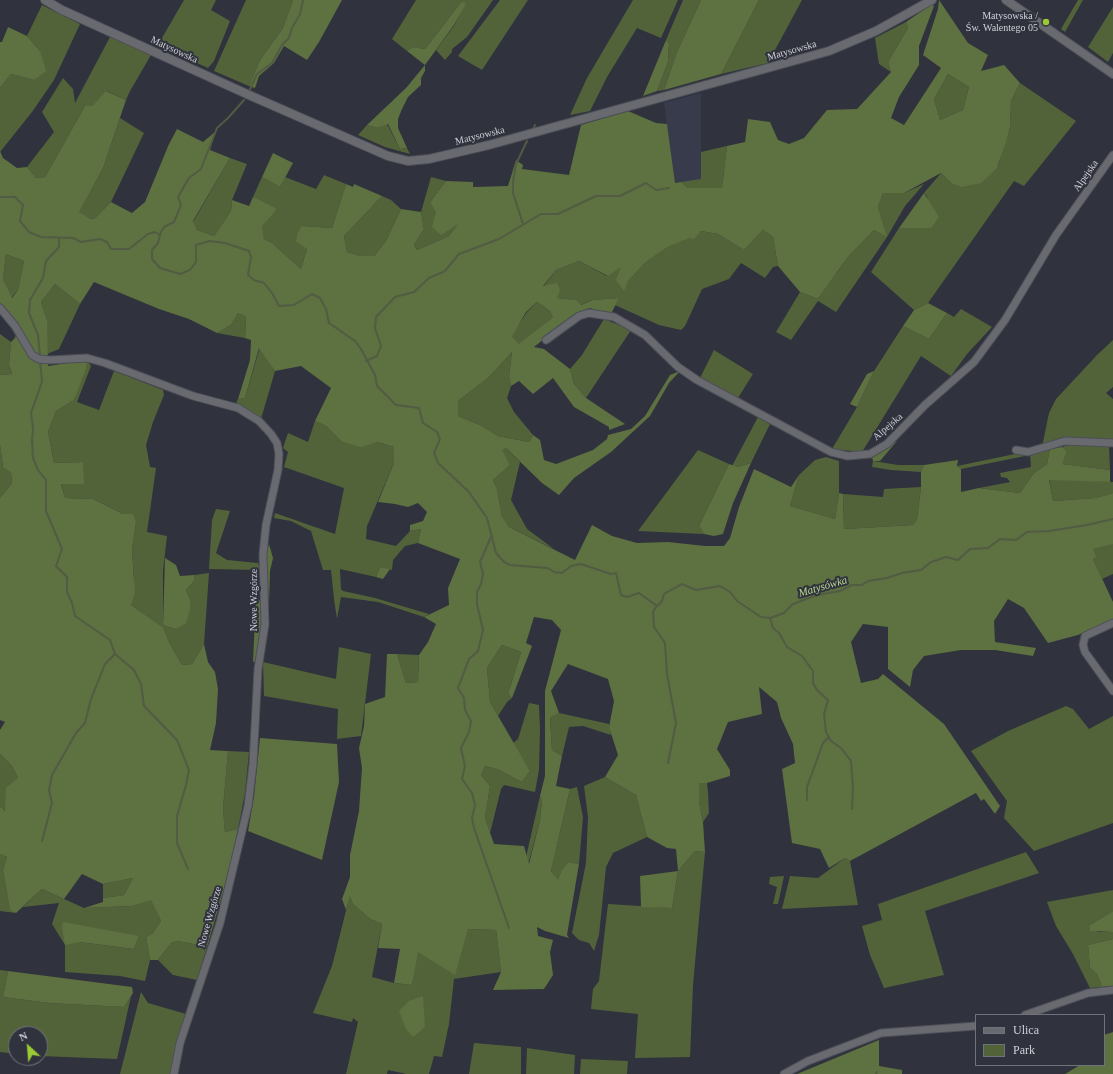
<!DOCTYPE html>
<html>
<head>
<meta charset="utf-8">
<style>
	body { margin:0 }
	#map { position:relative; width:1113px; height:1074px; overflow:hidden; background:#30323d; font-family:Georgia,serif }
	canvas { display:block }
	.legend { position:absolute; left:975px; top:1014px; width:130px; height:52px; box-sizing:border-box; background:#30323d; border:1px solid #70727b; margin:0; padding:5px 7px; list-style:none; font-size:12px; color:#cfd1d7 }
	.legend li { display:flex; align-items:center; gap:8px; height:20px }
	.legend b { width:20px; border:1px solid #70727b }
	.north { position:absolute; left:8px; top:1026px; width:40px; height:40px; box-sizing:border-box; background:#30323d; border:1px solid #70727b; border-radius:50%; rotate:334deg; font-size:11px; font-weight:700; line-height:16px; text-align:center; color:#cfd1d7 }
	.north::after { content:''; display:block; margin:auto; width:14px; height:18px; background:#9acb35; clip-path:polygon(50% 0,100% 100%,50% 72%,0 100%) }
</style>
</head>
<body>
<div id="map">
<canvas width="1113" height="1074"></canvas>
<ul class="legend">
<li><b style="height:5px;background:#696a70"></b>Ulica</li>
<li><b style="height:11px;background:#52633a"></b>Park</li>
</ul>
<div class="north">N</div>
</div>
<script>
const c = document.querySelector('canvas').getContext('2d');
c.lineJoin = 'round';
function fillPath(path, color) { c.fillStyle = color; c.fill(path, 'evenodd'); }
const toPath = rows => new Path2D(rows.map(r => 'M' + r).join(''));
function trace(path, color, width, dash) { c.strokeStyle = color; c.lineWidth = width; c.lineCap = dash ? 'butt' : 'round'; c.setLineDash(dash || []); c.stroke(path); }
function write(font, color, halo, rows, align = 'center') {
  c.font = font + ' Georgia,serif'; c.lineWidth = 4; c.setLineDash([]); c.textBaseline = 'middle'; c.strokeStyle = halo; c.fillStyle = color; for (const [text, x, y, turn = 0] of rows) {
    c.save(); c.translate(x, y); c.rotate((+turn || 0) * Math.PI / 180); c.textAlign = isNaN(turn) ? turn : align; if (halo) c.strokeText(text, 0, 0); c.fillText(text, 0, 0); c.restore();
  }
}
fillPath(toPath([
	[701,93,701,180,675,183,664,103]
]), '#383b4b');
fillPath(toPath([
	[184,0,216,0,211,10,230,21,214,61,208,68,160,46,162,38],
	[246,0,293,0,283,28,260,60,249,86,214,71],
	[416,0,493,0,467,37,452,49,452,52,445,60,436,50,454,26,465,4,462,1,425,49,413,47,407,51,392,39],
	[500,0,528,0,482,70,458,56],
	[633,0,678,0,661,38,637,28,607,77,590,111,570,115,587,78],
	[683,0,701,0,677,52,664,90,657,91,668,62,669,43,666,40],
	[759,0,802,0,768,63,721,74],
	[1078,0,1083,0,1065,32,1061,29],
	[42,5,80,24,54,80,32,112,0,152,0,88,11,74,34,80,40,51,27,36],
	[1113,7,1113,53,1108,62,1088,47],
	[906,22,908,28,888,62,891,72,879,64,875,38],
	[110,37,151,55,130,91,126,100,107,91,92,106,85,106,45,177,36,178,27,167,54,132,42,112,63,78,73,89,75,103],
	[948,74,969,87,963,110,940,120,934,99],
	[1020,83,1076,121,1024,186,1014,181,928,303,914,310,871,272,899,228,931,228,927,196,924,193,941,173,951,183,998,166,1010,127,1011,101],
	[120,118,144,133,111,202,95,218,89,219,78,213,103,168],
	[387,124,400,149,407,148,410,154,385,147,358,135,367,125,378,128],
	[727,146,722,188,688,188,681,182,701,179,701,152],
	[230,158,247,164,232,200,231,211,214,236,197,230,193,222],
	[324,175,346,184,332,228,302,226,307,249,301,269,272,243,264,239,253,197,262,177,280,187,285,177,316,189],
	[431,177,446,181,430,202,459,223,449,236,417,250,414,245,424,229,421,212],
	[924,184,905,206,887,237,836,312,818,301,791,340,776,332,800,292,818,299,847,258,874,230,886,236,878,207,883,193,904,193],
	[382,196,391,200,401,209,386,241,374,256,361,256,347,252,344,236],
	[763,230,773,237,778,266,773,267,765,278,741,263,729,279,702,289,685,326,681,330,659,325,615,305,619,298,593,300,580,305,575,300,557,298,543,287,556,270,579,261,607,276,621,266,628,281,646,262,668,247,701,231,718,234,744,250],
	[6,254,24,261,18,290,11,298,3,279],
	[55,284,80,304,59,349,47,354,47,320,41,302],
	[537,302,550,311,554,316,519,345,511,337,527,312],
	[961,309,992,327,967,354,951,376,921,356,862,452,832,449,857,407,874,371,903,326,929,339,947,313,954,317],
	[238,313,246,317,245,338,217,333,231,325],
	[604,319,631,330,586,398,574,384,570,369,582,355],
	[0,334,11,342,9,364,12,374,0,375],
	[1113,340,1113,387,1106,393,1113,399,1113,440,1042,447,1049,413,1056,399,1097,355],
	[260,347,275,371,261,419,236,404,238,399,245,398],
	[714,350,753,374,738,398,700,378],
	[512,352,509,376,511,386,507,398,514,412,533,435,529,442,498,436,480,425,458,416,458,401,488,378],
	[87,360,91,366,77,402,99,410,114,371,163,390,164,395,153,422,146,445,150,467,156,468,147,532,167,536,163,571,163,625,172,628,178,628,190,599,186,590,195,580,194,575,209,573,204,644,192,664,182,665,170,644,163,627,131,605,134,577,132,550,136,523,123,514,93,499,65,498,61,483,83,462,54,463,48,432,56,411,74,400],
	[758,417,770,424,751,463,738,467,732,466],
	[315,421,326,426,342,442,361,446,378,442,394,447,394,463,367,526,366,539,396,546,410,531,421,529,418,543,405,546,393,560,392,570,380,567,376,577,340,569,341,589,343,591,375,598,429,614,424,617,378,602,341,597,337,619,334,599,331,570,323,570,311,531,291,521,274,518,275,513,335,534,344,488,284,467,288,452,283,448,288,433,308,442],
	[1071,444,1109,445,1110,470,1061,464,1067,451,1062,447],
	[0,445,3,467,11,473,12,483,0,498],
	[506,448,520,462,511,500,527,529,554,549,509,527,502,516,497,489,493,480,510,465,501,450],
	[1050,449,1047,464,1034,473,1020,493,979,488,1010,482,1007,478,1001,477,1000,473,1031,467,1030,455,961,469,957,466,1015,454,1030,455],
	[698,450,729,464,699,526,704,534,638,531],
	[826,457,839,461,839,493,835,519,790,506,799,475,815,460],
	[873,461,898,465,924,465,921,472,891,470,872,467],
	[1049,479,1113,482,1113,493,1096,498,1053,501],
	[921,487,917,519,913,525,844,529,843,494,883,497,884,489],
	[216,509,230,511,216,553,227,560,258,563,260,570,209,569,212,520],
	[1111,544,1113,544,1113,574,1102,579,1093,559,1093,549],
	[502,645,521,652,508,694,512,698,507,702,498,716,490,702,487,668],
	[339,647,371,654,361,736,337,739,338,709,264,696,263,662,336,679],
	[397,654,419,655,418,682,406,683],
	[529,703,539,705,540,730,539,770,535,792,504,785,501,789,490,833,485,818,490,786,481,775,485,766,497,769,522,782,530,771,513,743,518,739],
	[1066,706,1073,709,1089,729,1113,716,1113,823,1034,851,1004,818,1007,801,971,751,1008,731],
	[559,713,609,724,611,735,583,726,569,727,562,756,552,750,550,716],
	[228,751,249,752,245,793,238,829,225,832,223,809],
	[0,754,12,766,18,778,5,811,0,806],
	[605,777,636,795,647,837,613,853,606,867,599,935,594,951,589,943,579,940,572,933,586,863,588,817,584,786],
	[699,782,707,783,708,792,709,813,703,822,699,802],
	[577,787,583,817,579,864,568,862,561,871,558,881,551,871,570,789],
	[540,796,542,801,540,820,528,865,526,857],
	[695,851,705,852,693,985,690,1057,635,1058,638,1014,591,1009,593,989,599,981,608,904,672,908,678,871],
	[1026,852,1039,873,925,911,944,975,884,988,870,955,862,926,882,920,878,904],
	[0,854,7,857,3,870,10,909,16,913,0,911],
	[845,858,850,861,858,905,782,909,790,876,818,878],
	[784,876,778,904,773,904,777,887,769,884,770,877],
	[133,878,124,895,103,898,103,884],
	[42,889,84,908,132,906,151,899,161,921,152,934,146,937,150,960,145,981,120,976,65,972,65,945,52,924,59,903,23,907],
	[139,936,134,949,79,942],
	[1113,890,1113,911,1090,925,1098,932,1113,932,1113,939,1088,945,1090,968,1097,974,1102,987,1090,988,1073,954,1056,926,1047,902],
	[350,895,353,904,370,919,382,924,372,977,394,983,412,985,417,951,468,929,496,930,501,972,454,979,449,1024,442,1057,434,1056,429,1074,407,1074,388,1070,387,1074,346,1074,358,1022,353,1018,352,1022,313,1013,332,966],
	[178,941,207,947,197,980,173,975,158,960,171,943],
	[0,970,8,971,3,997,49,1003,124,1007,131,996,117,1059,40,1056,40,1034,16,1034,16,1054,0,1052],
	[141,992,148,1003,186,1014,172,1074,120,1074],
	[474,1043,521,1047,521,1074,469,1074],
	[527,1048,575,1055,574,1074,526,1074],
	[581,1059,628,1061,627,1074,580,1074]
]), '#52633a');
fillPath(toPath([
	[293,0,342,0,319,42,307,60,284,46,274,63,259,76,255,88,249,86,260,60,283,28],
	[701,0,759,0,721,74,664,90,677,52],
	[939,0,968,43,988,55,981,71,1004,65,1020,83,1011,101,1010,127,1006,142,997,168,981,183,962,187,951,183,941,173,904,193,883,193,878,207,887,237,874,230,847,258,818,299,800,292,778,266,773,237,763,230,744,250,718,234,701,231,694,239,689,238,668,247,646,262,628,281,624,291,616,280,621,267,608,276,579,261,556,270,543,286,557,283,560,290,557,298,576,300,581,305,593,300,619,298,611,314,589,308,569,319,534,347,544,349,570,369,574,384,586,398,625,424,609,430,609,427,574,407,553,378,533,394,519,381,511,386,509,376,512,352,488,378,458,401,458,416,480,425,498,436,529,442,533,435,540,440,544,460,556,464,593,450,607,439,608,435,631,429,645,416,670,375,680,371,669,383,650,416,611,452,574,478,559,495,542,483,506,448,502,450,510,465,493,480,497,489,502,516,509,527,575,560,592,525,612,536,637,543,668,542,705,546,724,546,730,538,739,507,754,469,791,487,799,475,790,506,835,519,839,493,843,494,844,529,913,525,917,519,921,487,921,472,924,465,958,460,957,466,961,469,961,492,979,488,1020,493,1034,473,1047,464,1050,449,1062,447,1067,451,1062,464,1110,470,1110,482,1049,480,1053,501,1096,498,1113,493,1113,544,1093,549,1096,557,1093,559,1113,602,1113,619,1078,635,1048,643,1024,608,1008,599,994,621,995,642,1036,648,1033,656,995,650,961,650,924,656,913,670,910,687,888,669,888,627,863,624,851,642,861,683,878,679,883,674,944,724,1000,806,995,814,984,799,981,801,976,793,850,861,845,858,829,868,820,849,792,843,782,769,795,763,793,744,781,718,777,702,759,687,762,714,728,722,717,749,730,770,730,776,707,783,699,783,699,802,703,822,705,852,695,851,678,871,672,908,641,907,640,876,678,871,676,849,667,848,647,837,636,795,605,777,618,755,609,727,614,701,608,679,568,664,551,691,559,713,550,717,552,750,562,756,556,786,570,789,551,871,558,880,561,871,568,862,579,864,567,935,569,938,545,931,537,927,538,936,553,940,550,952,553,975,544,989,493,990,501,972,496,930,468,929,455,975,418,952,412,985,394,983,400,949,378,948,382,924,370,919,353,904,350,896,346,910,342,899,350,877,350,855,359,811,362,768,359,748,364,726,365,704,385,697,387,654,397,654,406,683,418,682,419,655,428,642,436,624,424,617,449,605,448,588,460,559,418,543,421,529,410,531,410,525,423,521,427,512,418,503,408,507,395,504,378,502,394,463,394,447,378,442,361,447,342,442,326,426,315,421,331,388,301,366,275,371,259,348,245,398,238,399,250,360,251,340,245,338,246,317,238,313,231,325,217,333,189,319,159,309,94,282,80,304,55,284,41,302,47,320,48,366,87,360,86,369,74,400,56,411,48,432,54,463,83,462,84,484,61,484,65,498,93,499,123,514,133,514,136,523,132,550,135,593,131,605,163,627,170,644,182,665,192,664,204,644,208,662,215,672,218,689,216,723,210,750,228,751,223,809,225,832,238,829,228,875,207,947,178,941,171,943,158,960,150,960,146,937,152,934,161,921,151,900,132,906,84,908,103,902,103,898,124,895,133,878,103,884,82,874,64,899,42,889,16,913,10,910,3,870,7,857,0,854,0,806,5,811,6,788,18,778,12,766,0,754,0,730,5,722,0,720,0,498,12,483,11,473,3,467,0,445,0,375,12,374,9,364,11,342,15,338,19,325,0,303,0,151,3,158,17,168,27,167,36,178,45,177,85,106,92,106,106,91,126,100,103,168,79,212,90,219,95,218,111,202,132,213,145,202,169,144,177,129,203,142,215,132,210,150,230,158,193,221,197,230,214,236,231,211,232,200,249,206,253,197,277,209,262,226,264,239,272,243,301,269,307,249,296,241,298,232,302,226,332,228,346,184,353,187,354,184,382,196,344,236,347,252,361,256,374,256,386,241,401,209,421,212,424,229,414,245,417,250,449,236,458,224,441,235,432,227,436,212,430,202,446,181,473,182,473,187,508,186,516,160,523,165,522,169,569,175,581,125,628,111,656,123,667,124,675,183,681,182,688,188,722,188,727,146,745,142,748,119,770,122,778,140,789,144,804,138,827,110,857,109,891,72,888,62,908,28,906,22,932,4,934,6,919,46,919,65,899,97,891,118,904,125,941,68,923,55,938,9],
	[948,74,969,87,963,110,940,120,934,99],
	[6,254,24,261,18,290,12,298,3,279],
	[537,302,550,311,553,317,519,344,512,337,526,312],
	[534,617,552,620,561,630,545,691,545,776,540,796,542,801,540,820,529,864,524,846,494,844,485,818,490,786,481,775,485,766,497,769,522,782,530,771,490,702,487,668,502,645,521,652,508,694,512,698,532,646,526,643],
	[462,1,466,4,454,25,425,65,425,71,421,78,421,85,408,97,402,109,398,119,398,128,407,148,400,149,388,124,378,128,367,125,406,88,425,65,407,51,413,47,425,49],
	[8,27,27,36,40,51,46,71,34,80,11,74,0,88,0,42,2,42],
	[666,40,669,43,668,62,657,91,643,96],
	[273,153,293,163,280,187,262,177],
	[924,193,939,217,931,228,899,228],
	[928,303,947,313,929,339,903,326,914,310],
	[874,371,857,407,850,404,867,374],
	[897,441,880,461,873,461,872,457],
	[751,463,733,503,723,534,714,536,704,534,699,526,729,464,738,467],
	[269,544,273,558,270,571,269,605,266,556],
	[165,558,176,565,180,576,194,575,195,580,186,590,190,599,190,610,186,623,178,628,172,628,163,625],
	[380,567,390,569,383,579,376,577],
	[256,597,261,602,262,620,257,661,253,662],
	[260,738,337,744,339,782,322,860,248,831,254,796],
	[1113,911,1113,932,1090,931,1090,925],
	[63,922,139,936,134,949,79,942,65,945,62,928],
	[1113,939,1113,986,1102,987,1097,974,1090,968,1088,945],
	[8,971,132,987,133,993,124,1007,49,1003,3,997],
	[423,996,425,1027,413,1037,406,1029,399,1011,409,1001],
	[1113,1032,1113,1074,1065,1074,1080,1065,1104,1065,1104,1035],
	[879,1040,879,1066,902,1070,902,1074,797,1074]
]), '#5e7140');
trace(toPath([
	[250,89,257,74,272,63,282,45,289,38,292,28,300,14,303,0],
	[534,127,535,125],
	[0,197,15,197,23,205,20,221,29,232,41,237,73,238,81,242,100,239,107,242,111,249,129,249,148,234,155,232,160,235,158,243,152,250,152,259,160,268,180,274,190,270,196,262,196,245,210,241,225,243,249,251,251,257,248,275,254,280,264,283,272,293,279,306,294,305,312,294,320,298,326,309,329,323,355,341,361,349,375,375,377,386,396,405,419,408,423,423,437,432,440,439,434,453,438,463,469,492,487,518,496,553,504,562,510,565,548,568,554,572,562,573,571,566,581,564,611,574,616,573,621,595,627,597,639,593,657,606,662,601,664,594,682,584,696,590,720,586,730,592,737,601,761,617,770,618,784,613,793,604,817,595,840,591,852,585,862,585,868,581,887,578,902,573,921,570,931,562,946,557,958,560,970,549,988,548,1000,539,1016,540,1027,532,1049,531,1087,525,1113,519],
	[523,224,513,193,513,181,516,164,527,141],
	[160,234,164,227,174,222,181,205,178,197,189,178,201,169,217,128,228,118,244,100],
	[40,357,38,335,29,313,30,300,43,278,46,261,59,247,59,238],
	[40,361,42,382,31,413,33,429,32,440,33,458,38,470,46,480,46,511,62,549,56,566,67,577,67,592,72,603,75,616,110,640,115,654,134,670,141,684,144,706,177,740,189,770,186,785,177,816,177,843,188,869],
	[366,361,377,356,381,346,375,328,376,317,395,297,414,292,429,278,445,271,459,254,499,239,541,214,558,214,596,196,620,196,646,183,656,190,669,188],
	[491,537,480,562,483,574,481,584,477,592,477,604,483,630,478,651,469,659,458,688,464,698,465,710,471,721,469,732,461,748,465,766,462,779,472,793,475,805,472,818,474,828,509,928],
	[656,607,653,612,654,627,665,643,667,674,676,723,668,763],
	[770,618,773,628,779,633,787,647,802,656,813,671,813,683,817,690,828,700,824,714,826,732,831,741,841,748,851,761,853,787,852,809],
	[807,800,807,787,823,743,829,737],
	[42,841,52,803,49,790,52,775,76,733,85,723,91,699,105,664,115,654],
	[876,1074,877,1072]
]), '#525b43', 2);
const minor = toPath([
	[0,308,15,326,32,355,39,359,50,360,87,358,105,363,193,396,238,408,259,421,271,434,277,443,279,454,278,470,266,525,263,554,265,624,258,669,253,764,248,806,220,923,180,1043,174,1074],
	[546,340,579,316,589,313,614,317,645,335,678,367,697,380,831,452,848,456,870,454,887,444,925,405,974,362,1005,320,1056,235,1113,155],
	[1016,450,1028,452,1065,441,1113,443],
	[1113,623,1085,636,1083,645,1085,652,1113,691],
	[1025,1015,1088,993,1113,990],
	[784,1074,808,1061,881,1033,976,1026]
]);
const tertiary = toPath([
	[45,0,62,10,249,95,388,156,408,161,429,159,489,145,829,51,876,31,932,0],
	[1006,0,1113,74]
]);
trace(minor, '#4d4f59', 9);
trace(tertiary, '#4d4f59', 10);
trace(minor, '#696a70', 7);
trace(tertiary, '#696a70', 8);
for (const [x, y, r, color] of [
	[1046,22,4,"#9acb35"]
]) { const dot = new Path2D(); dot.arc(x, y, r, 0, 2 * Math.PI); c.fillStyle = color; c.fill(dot); trace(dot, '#30323d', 1.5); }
write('10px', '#cfd1d7', '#30323d', [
	["Matysowska /",1038,16],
	["Św. Walentego 05",1038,28]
], 'right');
write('10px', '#cfd1d7', '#30323d', [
	["Matysowska",174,50,25],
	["Matysowska",792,51,-16],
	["Matysowska",480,136,-14],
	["Alpejska",1086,176,-55],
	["Alpejska",888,427,-41],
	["Nowe Wzgórze",254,600,-90],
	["Nowe Wzgórze",210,917,-74]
]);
write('italic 11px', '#bddc90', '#30323d', [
	["Matysówka",823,587,-16]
]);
</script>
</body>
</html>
